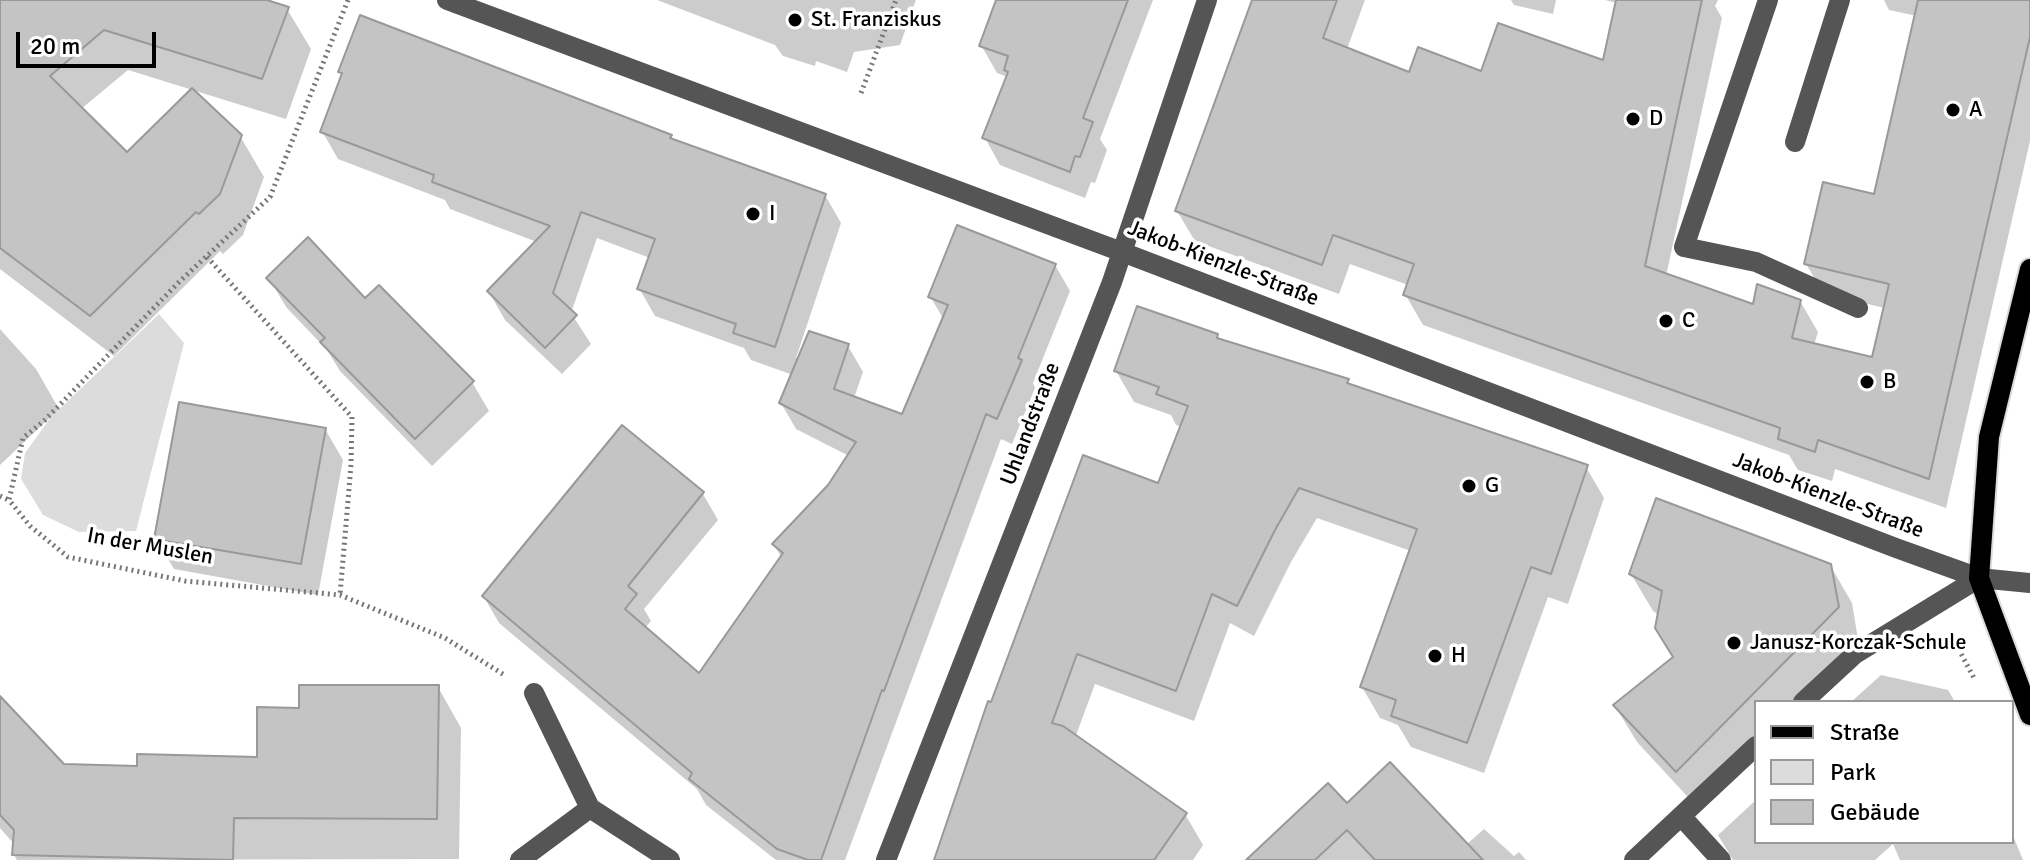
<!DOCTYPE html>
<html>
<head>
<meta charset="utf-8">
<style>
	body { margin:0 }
	#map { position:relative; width:2030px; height:860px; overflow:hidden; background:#fff; font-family:Signika,sans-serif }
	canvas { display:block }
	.legend { position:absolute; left:1754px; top:700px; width:260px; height:144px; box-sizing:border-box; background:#fff; border:2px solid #999; margin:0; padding:10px 14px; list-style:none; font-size:24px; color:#000 }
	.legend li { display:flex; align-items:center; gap:16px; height:40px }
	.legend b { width:40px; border:2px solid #999 }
	.scale { position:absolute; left:16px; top:32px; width:140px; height:36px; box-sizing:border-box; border:4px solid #000; border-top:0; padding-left:10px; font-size:24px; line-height:28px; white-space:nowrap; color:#000; -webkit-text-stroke:6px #fff; paint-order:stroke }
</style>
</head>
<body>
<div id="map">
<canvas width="2030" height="860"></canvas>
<ul class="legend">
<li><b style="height:10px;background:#000"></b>Straße</li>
<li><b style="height:22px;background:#dcdcdc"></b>Park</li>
<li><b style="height:22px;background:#c4c4c4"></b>Gebäude</li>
</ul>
<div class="scale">20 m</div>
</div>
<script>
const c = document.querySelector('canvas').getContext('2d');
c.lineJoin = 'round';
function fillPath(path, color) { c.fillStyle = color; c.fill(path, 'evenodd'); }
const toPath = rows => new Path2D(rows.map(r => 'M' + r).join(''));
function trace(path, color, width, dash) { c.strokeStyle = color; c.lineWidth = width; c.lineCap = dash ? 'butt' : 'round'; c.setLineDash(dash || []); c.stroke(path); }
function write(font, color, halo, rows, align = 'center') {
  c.font = font + ' Signika,sans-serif'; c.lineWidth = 7; c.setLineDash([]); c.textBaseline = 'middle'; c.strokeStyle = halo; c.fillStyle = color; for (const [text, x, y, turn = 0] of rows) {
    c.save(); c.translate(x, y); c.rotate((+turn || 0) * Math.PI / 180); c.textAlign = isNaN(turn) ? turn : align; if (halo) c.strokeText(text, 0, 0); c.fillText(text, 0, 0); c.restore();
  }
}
fillPath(toPath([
	[159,314,184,343,136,531,79,532,43,515,21,479,25,453,51,417]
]), '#dcdcdc');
fillPath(toPath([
	[0,0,260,0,287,9,311,49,286,119,128,70,81,109,127,155,240,136,264,177,243,235,223,254,220,251,114,356,0,269],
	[657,0,916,0,900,45,854,52,847,72,816,61,815,66,783,56,775,45],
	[998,0,1153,0,1100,139,1107,150,1095,183,1091,182,1085,198,1000,165,985,138,1008,77,997,73,981,45],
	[1255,0,1365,0,1347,49,1410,74,1483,73,1604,63,1617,3,1605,0,1718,0,1715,6,1722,18,1666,276,1754,306,1800,301,1818,332,1814,345,1873,360,1885,308,1824,294,1806,264,1876,196,1917,16,1889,10,1884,0,2030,0,2030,141,1946,508,1835,469,1832,481,1798,470,1789,455,1423,325,1405,294,1408,285,1350,264,1339,294,1195,241,1177,211],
	[1511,0,1556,0,1553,14,1514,5],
	[340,72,670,136,673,141,825,195,841,223,796,358,848,346,863,372,854,398,903,417,944,320,930,296,1055,265,1070,291,1033,383,1035,388,1012,444,1001,439,845,860,776,860,706,805,697,789,499,623,484,597,623,428,703,494,718,520,644,609,651,621,644,629,699,676,782,558,774,545,830,486,849,456,796,429,781,403,793,375,751,360,744,348,655,316,639,288,650,258,597,238,571,313,591,344,562,374,505,320,489,292,537,242,450,209,445,200,338,159,322,131,343,77],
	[269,278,365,301,472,382,489,411,432,466,340,371,327,350,286,307],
	[0,329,36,369,59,409,0,465],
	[1217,336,1219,340,1347,381,1350,386,1586,467,1604,498,1568,604,1548,597,1484,773,1411,747,1398,725,1380,718,1362,687,1411,551,1317,518,1291,562,1254,636,1230,623,1194,721,1095,684,1075,738,1185,814,1203,845,1193,860,934,860,989,703,992,704,1159,485,1182,427,1176,425,1171,415,1134,402,1116,371],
	[325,429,343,460,318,595,174,569,156,538],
	[1830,565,1852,603,1859,645,1803,702,1756,702,1756,749,1698,808,1637,742,1615,706,1675,658,1659,615,1653,611,1631,574],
	[1881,675,1948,690,1955,702,1851,702],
	[438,687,461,728,459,859,17,860,14,855,14,844,0,828,0,698,63,766,139,768,259,759,301,710],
	[1756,800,1756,842,2012,842,2012,833,2023,860,1900,860,1893,844,1875,860,1733,860,1718,835],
	[1346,806,1466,845,1484,829,1514,856,1519,852,1526,860,1249,860]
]), '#0003');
const building = toPath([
	[0,0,267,0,289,7,262,79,104,30,50,76,127,152,192,88,242,135,220,194,199,214,196,212,90,316,0,248,0,0],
	[996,0,1128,0,1083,118,1093,122,1080,157,1075,156,1070,172,982,138,1008,72,1004,70,1008,56,979,46,996,0],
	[1252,0,1337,0,1323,38,1409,72,1418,47,1481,71,1498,23,1603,60,1616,0,1702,0,1645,266,1753,304,1757,284,1801,300,1792,338,1872,357,1889,284,1804,264,1823,182,1874,194,1918,0,2030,0,2030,37,1929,479,1818,440,1815,452,1778,439,1780,428,1403,295,1414,264,1333,235,1322,265,1175,211,1252,0],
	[360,15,672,135,670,138,826,194,775,347,733,333,736,324,637,289,655,239,581,212,553,293,577,315,545,348,487,291,550,226,432,182,434,175,320,132,342,73,338,72,360,15],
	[957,225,1056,264,1018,358,1022,360,997,419,986,414,884,691,882,690,821,860,808,860,777,849,689,779,692,773,482,596,622,425,704,492,628,586,637,594,625,609,699,673,783,553,772,544,828,485,856,442,779,403,809,331,849,344,834,389,902,414,948,305,928,297,957,225],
	[308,237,365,298,379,285,474,381,415,439,320,342,325,338,266,278,308,237],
	[1137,306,1218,334,1217,338,1349,379,1347,383,1588,465,1551,574,1531,567,1467,743,1391,716,1396,700,1360,687,1417,529,1299,488,1275,530,1237,606,1212,594,1176,691,1077,654,1052,723,1063,726,1187,813,1154,860,934,860,988,701,991,702,1083,455,1158,483,1188,406,1156,394,1159,387,1114,371,1137,306],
	[179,402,326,428,301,564,154,539,179,402],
	[1656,498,1831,564,1839,607,1676,772,1613,705,1673,657,1655,628,1662,591,1629,574,1656,498],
	[299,685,439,685,437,819,234,818,233,860,12,855,14,830,0,815,0,696,64,764,137,766,137,754,257,757,257,707,299,708,299,685],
	[1390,762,1483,860,1375,860,1347,830,1315,860,1246,860,1328,783,1347,803,1390,762]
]);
fillPath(building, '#c4c4c4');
trace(building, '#999', 2);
const major = toPath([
	[2030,269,1989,437,1979,578,2030,715]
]);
trace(major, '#dbdbdb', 24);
trace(toPath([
	[348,0,270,197,179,282,45,420,23,438,9,500,30,526,68,557,185,581,340,595,445,638,506,676],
	[861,93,896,0],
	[207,257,352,417,351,465,340,595],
	[0,496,9,500],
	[1950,633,1974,678]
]), '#777', 5, [2, 4]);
trace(toPath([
	[447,0,1122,252,1896,548,1979,578,2030,583],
	[1768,0,1684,247,1756,262,1858,308],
	[1795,142,1840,0],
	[534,693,590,808],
	[1803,702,1855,654,1979,578],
	[1681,816,1721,860],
	[520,860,590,808,670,860],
	[886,860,1112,282,1207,0],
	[1634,860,1756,746]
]), '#555', 20);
trace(major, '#000', 20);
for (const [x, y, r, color] of [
	[795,20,8,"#000"],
	[1953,110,8,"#000"],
	[1633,119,8,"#000"],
	[753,214,8,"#000"],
	[1666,321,8,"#000"],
	[1867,382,8,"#000"],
	[1469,486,8,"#000"],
	[1734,643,8,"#000"],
	[1435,656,8,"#000"]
]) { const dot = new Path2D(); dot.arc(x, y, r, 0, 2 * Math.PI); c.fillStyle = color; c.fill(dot); trace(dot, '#fff', 3); }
write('22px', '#000', '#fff', [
	["St. Franziskus",811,20],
	["A",1969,110],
	["D",1649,119],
	["I",769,214],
	["C",1682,321],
	["B",1883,382],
	["G",1485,486],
	["Janusz-Korczak-Schule",1750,643],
	["H",1451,656]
], 'left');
write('22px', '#000', '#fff', [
	["Jakob-Kienzle-Straße",1223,264,21],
	["Uhlandstraße",1031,424,-69],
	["Jakob-Kienzle-Straße",1828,496,21],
	["In der Muslen",150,547,10]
]);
</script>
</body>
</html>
